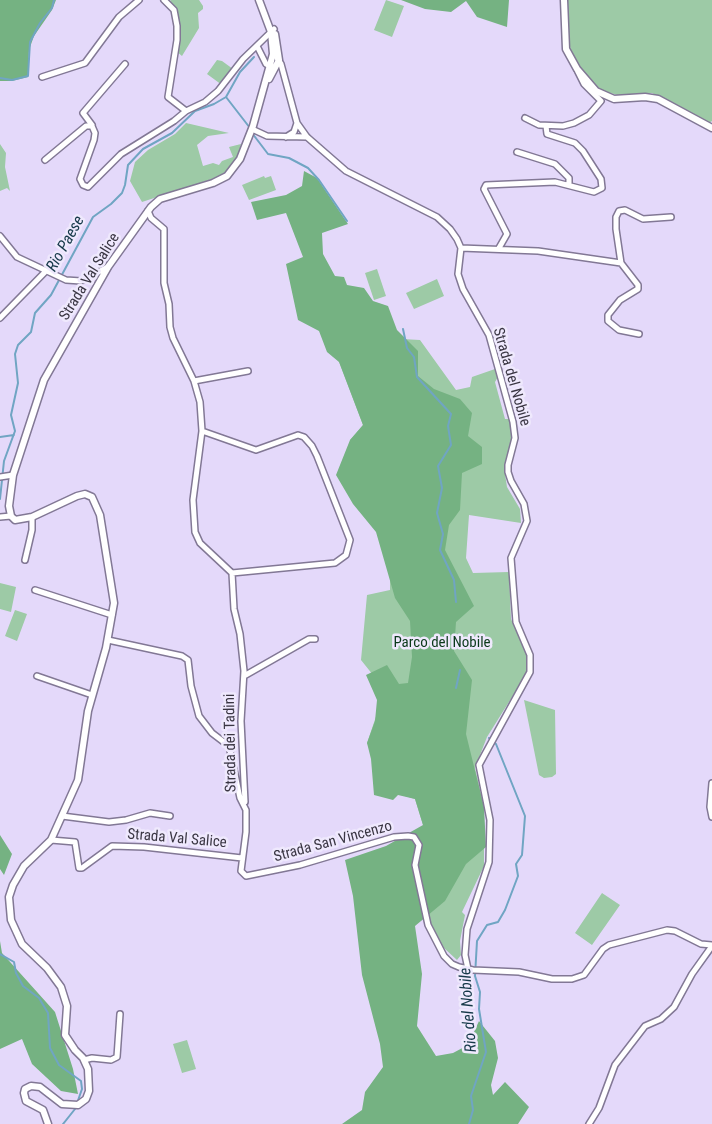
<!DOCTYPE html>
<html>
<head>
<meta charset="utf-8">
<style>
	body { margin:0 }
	canvas { display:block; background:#e4d9fa }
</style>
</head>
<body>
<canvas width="712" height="1124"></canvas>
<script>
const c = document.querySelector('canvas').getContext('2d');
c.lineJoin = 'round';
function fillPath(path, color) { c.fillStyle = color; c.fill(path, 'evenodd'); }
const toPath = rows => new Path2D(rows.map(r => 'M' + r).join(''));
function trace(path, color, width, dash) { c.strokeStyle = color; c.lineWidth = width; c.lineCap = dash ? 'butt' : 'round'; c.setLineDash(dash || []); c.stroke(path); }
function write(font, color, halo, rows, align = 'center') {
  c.font = font + ' "Roboto Condensed",sans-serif'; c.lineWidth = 5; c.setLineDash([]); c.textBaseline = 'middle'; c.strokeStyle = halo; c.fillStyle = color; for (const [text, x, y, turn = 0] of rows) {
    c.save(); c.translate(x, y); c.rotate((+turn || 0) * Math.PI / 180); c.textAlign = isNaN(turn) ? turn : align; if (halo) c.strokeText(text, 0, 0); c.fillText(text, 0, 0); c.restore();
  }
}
fillPath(toPath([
	[171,0,199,0,203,6,203,9,198,13,199,28,182,56,176,51,174,7,169,2],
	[386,0,404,6,392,37,374,30],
	[567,0,712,0,712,121,709,123,652,93,617,95,601,90,581,70,571,51,568,37],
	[217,60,222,61,233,69,222,85,207,74],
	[186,123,229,133,208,136,197,145,203,166,213,163,219,165,222,161,233,157,229,147,241,144,238,156,228,170,218,177,142,202,130,181,135,162,148,150,175,134],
	[0,144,6,153,5,167,10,191,7,188,0,191],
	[264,176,265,178,271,176,276,190,249,200,242,185],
	[377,269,386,296,374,300,365,273],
	[437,279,444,296,414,309,406,293],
	[329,335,420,340,456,390,470,387,472,377,495,369,498,377,495,382,505,419,509,419,511,427,511,441,505,474,507,487,520,509,521,523,469,515,466,558,473,573,509,572,511,619,528,656,528,666,524,678,487,737,475,768,484,807,484,866,462,912,465,915,460,941,461,955,457,960,444,948,428,921,423,825,415,799,398,794,367,743,385,690,361,660,367,595,390,590,390,535,365,495,350,440,363,425],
	[0,583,16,587,11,612,0,609],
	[15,610,27,614,17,641,5,636],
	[524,700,555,710,556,774,552,777,544,778,539,775],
	[602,893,620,905,592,945,575,933],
	[187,1040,196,1069,182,1073,173,1044]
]), '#9dcaa6');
fillPath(toPath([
	[0,0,56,0,52,10,34,36,29,50,28,77,12,81,0,81],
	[401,0,509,0,507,27,477,17,466,1,451,12,425,9],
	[304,171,317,178,348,224,322,233,323,254,335,276,344,277,347,285,364,288,373,301,388,306,397,330,418,351,418,376,434,389,460,399,472,413,468,436,482,447,482,464,462,473,460,510,449,525,445,550,474,606,456,622,454,651,472,680,466,734,484,807,486,847,466,864,445,901,415,926,422,974,417,1026,436,1056,453,1053,468,1045,479,1021,495,1041,498,1058,491,1085,493,1095,505,1082,529,1107,518,1124,342,1124,362,1110,365,1092,383,1067,380,1044,362,975,353,896,345,860,386,846,423,825,415,799,398,795,393,800,374,795,371,759,367,743,375,721,377,700,366,675,387,665,399,684,408,683,412,657,410,621,395,598,376,532,353,504,336,475,350,440,363,425,339,362,327,352,319,331,298,320,286,264,303,257,286,213,257,220,251,202,286,195,302,186],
	[0,835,12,854,4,875,0,869],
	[0,941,2,953,55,1012,73,1069,78,1094,61,1091,32,1064,22,1039,0,1049]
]), '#75b282');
trace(toPath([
	[0,78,12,80,28,76,30,42,40,23,52,8,54,0],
	[226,97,250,128],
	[252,133,268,154,289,158,308,168,319,180,347,221],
	[403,329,407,348,414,357,417,377,451,414,448,426,451,445,438,466,442,488,437,513,443,534,440,550,454,580,456,602],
	[0,437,14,435],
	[0,499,4,461,15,431,11,415,18,383,15,354,18,345,31,332,35,313,51,295,93,217,111,204,122,193,125,185,128,165,143,149,172,133,195,111,214,104,226,97,240,72,254,57],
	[456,688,460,670],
	[0,954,14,962,16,973,23,986,39,998,48,1013,50,1048,59,1065,81,1081,82,1089,75,1109,63,1124],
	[469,1124,473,1110,471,1096,486,1052,479,1009,480,992,475,976,477,941,487,925,498,922,505,910,518,876,516,864,522,855,525,816,496,744,489,738]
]), '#70a5c3', 2);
const minor = toPath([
	[164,0,174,10,177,26,177,40,168,97,186,111,205,102,218,91,243,59,274,29],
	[257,46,266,64,270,66],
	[277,58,281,64,297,123,307,137,346,171,437,217,450,229,457,239,461,248,458,274,463,289,489,335,513,422,515,438,508,465,508,472,511,481,524,504,527,521,511,558,516,622,530,655,530,672,479,765,490,820,489,862,467,929,465,955,468,969],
	[42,77,85,63,119,17,139,0],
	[525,118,539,125,563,126,574,123,589,115,601,101,584,84,578,72],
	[92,125,83,113,125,64],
	[252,129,267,136,307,137],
	[286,137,294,132,297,123],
	[517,152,555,164,569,178,569,185],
	[45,160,86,126,92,126,95,133,94,140,80,179,83,185,88,187,121,154,174,121,186,111],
	[148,211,151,218,164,229,164,283,169,304,170,327,173,338,194,381,200,402,202,431,256,450,298,435,304,437,312,446,317,456,350,540,346,555,335,563,232,573,234,609,240,634,244,671,241,721,245,802],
	[0,236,17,257,66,280,81,281,108,267],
	[461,248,538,251,621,263,638,285,638,289,620,300,608,315,608,321,619,330,639,334],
	[499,248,507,234,484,189,486,185,555,182,594,192,602,188,601,179,583,151,575,143,547,134,546,126],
	[621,263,616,229,616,217,619,211,625,210,643,219,671,217],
	[0,318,46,271],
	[194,381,248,371],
	[202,431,193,500,195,532,200,543,232,573],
	[0,477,13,475],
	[0,517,11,516],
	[25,560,32,530,32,517],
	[35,590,112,615],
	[108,640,182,656,188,660,191,686,199,716,212,733,229,746,240,798,246,810,246,832,241,871,246,876,300,865,394,837,408,836,414,837,419,845,415,865,428,925,444,956,452,964,459,967,473,970,519,972,552,979,572,979,584,975,603,949,609,945,667,930,675,931,701,944,712,945],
	[37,676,92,695],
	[244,676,309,639,315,639],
	[712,783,710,807,712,817],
	[62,816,109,822,126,820,150,813,170,816],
	[51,840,75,842,79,868,82,868,112,846,144,847,242,858],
	[84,1060,92,1058,111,1060,117,1057,120,1014],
	[589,1124,599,1108,615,1065,645,1026,661,1019,674,1007,692,974,712,946]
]);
const tertiary = toPath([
	[564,0,566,49,577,69,596,91,614,99,645,97,658,99,712,128],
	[269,79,279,60,275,34],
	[48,1124,43,1110,26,1101,24,1093,25,1089,31,1086,40,1087,62,1104,78,1105,86,1099,89,1091,88,1069,83,1058,75,1050,65,1035,67,1006,61,987,47,968,22,944,11,920,9,897,13,885,24,866,51,840,78,780,88,711,106,648,114,603,100,515,92,497,85,494,77,496,32,517,15,520,11,516,9,506,13,475,44,380,108,267,151,207,160,199,213,183,227,176,240,159,253,126,273,54,271,32,259,0]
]);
trace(minor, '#827895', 8);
trace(tertiary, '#827895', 9);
trace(minor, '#fff', 5);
trace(tertiary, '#fff', 6);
write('15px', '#3a3643', '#efe9fd', [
	["Strada Val Salice",90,277,-58],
	["Strada del Nobile",511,377,74],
	["Strada dei Tadini",231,743,-91],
	["Strada Val Salice",177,839,5],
	["Strada San Vincenzo",333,842,-15]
]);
write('15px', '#0a391a', '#efe9fd', [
	["Parco del Nobile",442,643]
]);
write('italic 16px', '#163949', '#efe9fd', [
	["Rio Paese",66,244,-61],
	["Rio del Nobile",469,1010,-94]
]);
</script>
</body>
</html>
